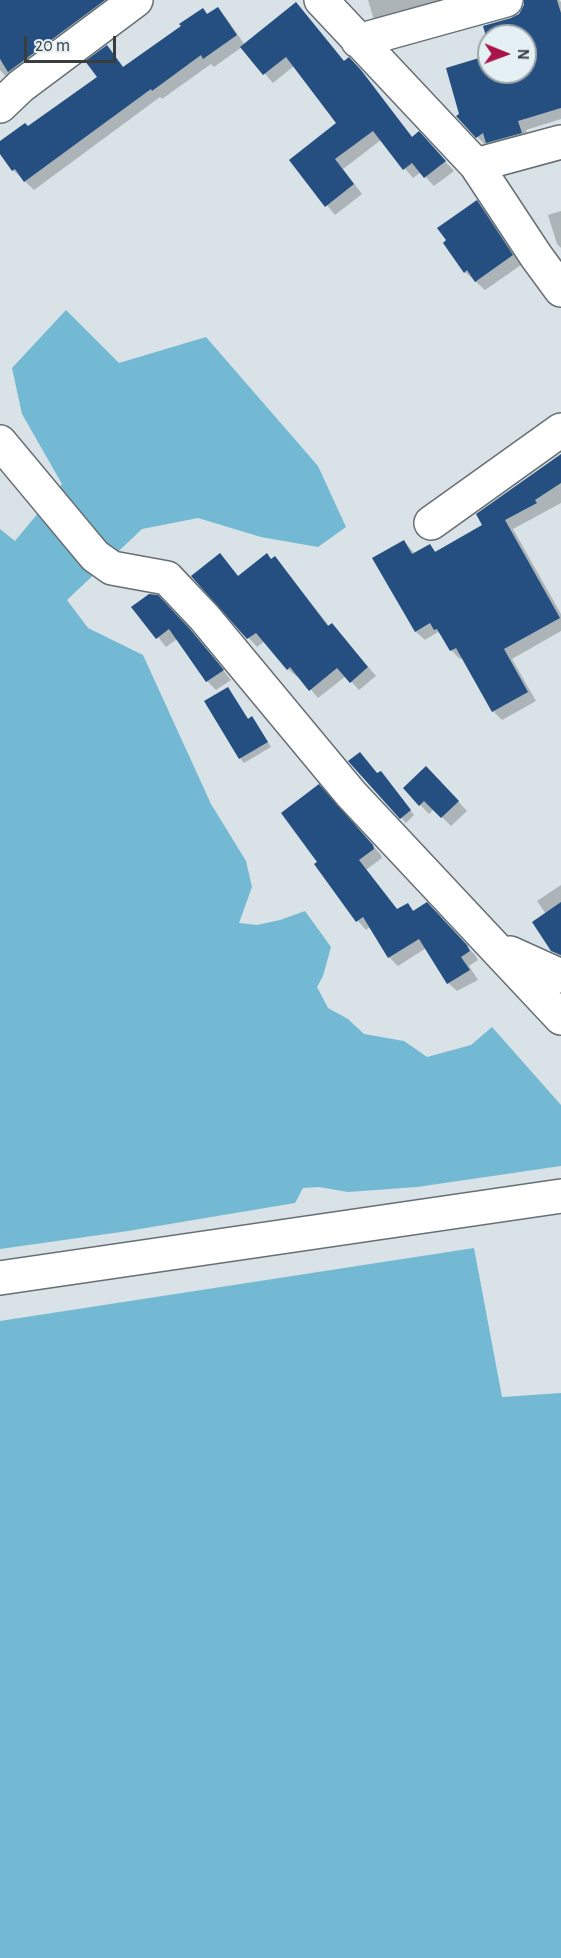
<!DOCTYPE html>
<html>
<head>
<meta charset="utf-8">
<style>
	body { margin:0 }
	#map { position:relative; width:561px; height:1958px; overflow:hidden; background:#d8e2e7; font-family:"Alegreya Sans",sans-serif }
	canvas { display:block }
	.north { position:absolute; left:477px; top:24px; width:60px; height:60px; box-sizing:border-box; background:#e5f0f4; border:2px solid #a0a8ab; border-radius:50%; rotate:91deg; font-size:16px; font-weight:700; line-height:24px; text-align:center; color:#393d3e }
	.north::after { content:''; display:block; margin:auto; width:21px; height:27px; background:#a81449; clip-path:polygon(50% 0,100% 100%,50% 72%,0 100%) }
	.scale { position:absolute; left:24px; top:36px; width:92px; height:27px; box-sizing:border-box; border:3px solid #393d3e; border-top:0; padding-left:8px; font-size:18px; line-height:21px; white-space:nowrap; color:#393d3e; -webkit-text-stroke:4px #e5f0f4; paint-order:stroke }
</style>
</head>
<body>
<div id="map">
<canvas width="561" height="1958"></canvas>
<div class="north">N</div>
<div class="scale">20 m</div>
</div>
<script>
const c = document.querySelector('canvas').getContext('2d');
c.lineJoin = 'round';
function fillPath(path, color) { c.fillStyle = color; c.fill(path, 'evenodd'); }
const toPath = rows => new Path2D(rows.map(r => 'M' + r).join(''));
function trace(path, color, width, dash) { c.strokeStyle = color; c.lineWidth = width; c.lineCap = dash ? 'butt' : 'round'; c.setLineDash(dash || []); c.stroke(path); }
fillPath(toPath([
	[66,310,119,363,206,337,318,466,346,527,318,547,261,537,198,518,142,529,67,600,88,628,143,655,211,804,246,861,252,887,239,923,257,925,280,920,305,911,331,947,323,976,317,987,328,1008,348,1019,364,1034,404,1041,427,1057,471,1045,492,1027,561,1105,561,1166,417,1187,348,1192,319,1187,303,1188,295,1203,128,1231,0,1249,0,529,15,541,62,484,22,414,12,368],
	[474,1248,502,1397,561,1393,561,1958,0,1958,0,1321]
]), '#74b9d3');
fillPath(toPath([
	[112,0,11,82,0,70,1,0],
	[368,0,471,0,381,25,373,17],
	[543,0,559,0,561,2,561,119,526,130,530,142,496,151,489,144,486,146,458,116,489,56,489,72,525,72,525,36,489,36,489,42,484,27,512,19],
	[296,4,372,96,368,81,413,138,419,133,454,171,434,186,421,172,413,178,381,140,343,169,362,194,335,215,291,161,339,123,294,66,273,83,242,47,214,67,211,64,162,99,160,97,34,190,13,170,0,151,0,143,28,127,99,78,107,47,124,68,217,9,226,18,245,45],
	[477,202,485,211,521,265,485,290,465,272],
	[561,211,561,248,557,244,548,215],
	[561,455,561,503,513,529,561,614,561,631,512,659,536,701,502,720,493,711,463,658,460,659,451,650,445,639,438,632,425,640,416,632,374,559,404,541,415,554,430,546,437,553,484,525],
	[220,555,239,577,275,558,330,627,340,634,376,676,359,690,346,676,318,698,299,675,297,677,288,669,265,641,257,647,193,576],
	[134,607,199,640,231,680,216,690,207,681,177,639,166,647],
	[228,689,249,720,252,718,256,723,271,747,244,763,240,758],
	[350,761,385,777,414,815,406,823],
	[435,777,467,811,451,826,434,809,429,814,405,789],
	[327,795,381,855,382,858,366,870,398,911,408,905,415,912,435,913,475,955,478,960,469,966,478,980,457,991,448,983,426,948,398,966,389,957,370,927,366,930,358,921,316,865,319,862],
	[561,885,561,959,552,950,546,914,537,901]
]), '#0003');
fillPath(toPath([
	[0,0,105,0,8,72,0,59],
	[524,0,557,0,561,13,561,108,518,121,522,133,486,143,483,133,476,138,456,116,459,114,446,68,489,55,489,72,525,72,525,36,489,36,489,47,483,26,511,18,519,14,524,5],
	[296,2,344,61,349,57,361,70,412,137,419,131,446,161,424,178,412,163,403,170,373,131,335,159,354,184,325,207,289,160,336,123,286,57,263,75,240,47],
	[218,7,237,35,203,59,201,55,152,91,151,89,24,182,15,169,12,171,0,154,0,141,25,123,28,126,97,77,85,61,107,45,123,67,181,26,179,24,203,8,207,14],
	[477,200,513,255,475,282,467,270,464,273,443,243,446,240,437,228],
	[561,454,561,483,535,500,537,503,505,520,560,618,504,649,528,692,492,712,456,648,450,651,437,629,434,630,430,623,415,632,372,558,404,540,412,554,430,544,435,552,482,525,476,514],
	[220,553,238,576,267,553,271,559,275,556,328,626,332,623,368,667,350,683,337,668,309,691,290,667,287,670,256,633,247,639,191,576],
	[149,594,158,595,190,629,224,670,206,682,169,629,156,639,131,607],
	[228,687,248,719,252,716,268,742,239,759,204,701],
	[360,752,377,773,381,771,411,810,400,819,348,761],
	[426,766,459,801,441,818,424,801,419,806,403,788],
	[319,784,373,845,374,849,359,860,397,909,408,903,413,911,427,902,467,945,470,951,461,957,470,970,447,984,419,939,388,958,363,917,356,922,314,864,317,862,281,813],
	[561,902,561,955,551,951,532,922]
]), '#244f80');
const minor = toPath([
	[321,0,476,165,536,256,561,290],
	[358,41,506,0],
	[0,106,21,86,136,0],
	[476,165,561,142],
	[0,442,95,556,112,568,167,578,204,617,351,794,561,1018],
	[431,523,561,430],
	[510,953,561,976],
	[0,1278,561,1196]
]);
trace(minor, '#666f73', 36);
trace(minor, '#fff', 33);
</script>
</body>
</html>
